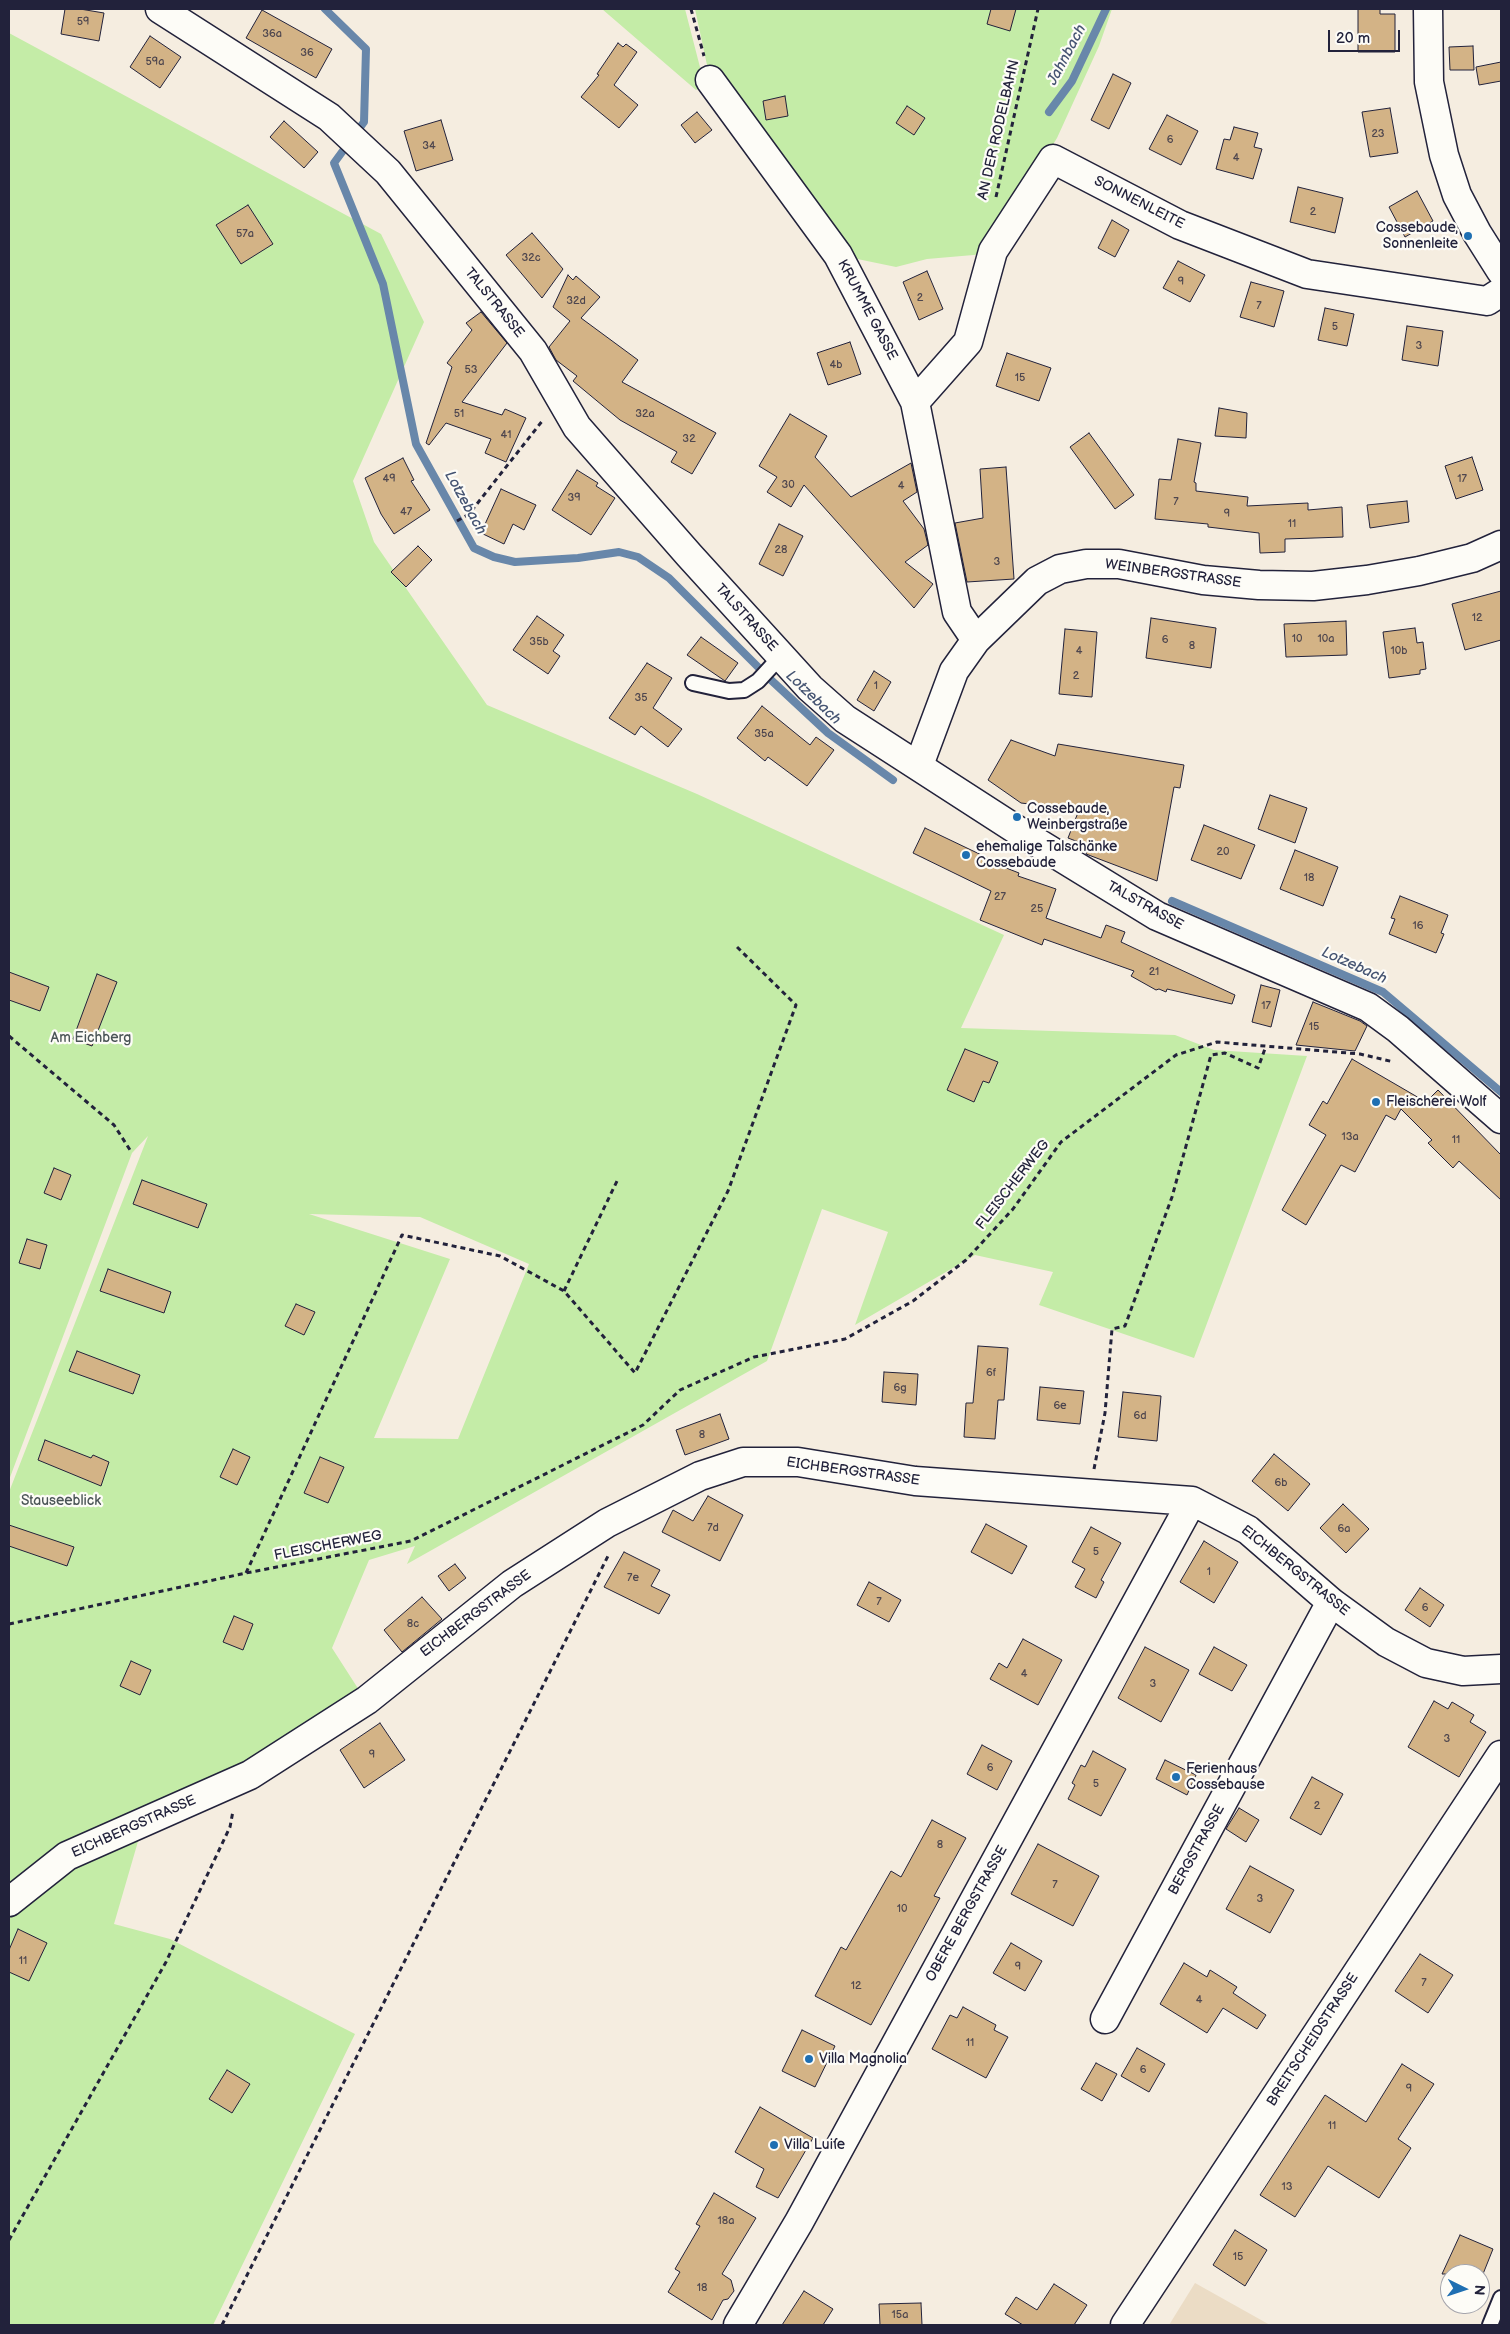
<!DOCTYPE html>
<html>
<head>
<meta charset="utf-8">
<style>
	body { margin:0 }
	#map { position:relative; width:1510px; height:2334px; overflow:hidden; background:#f5ede0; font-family:"Balsamiq Sans",sans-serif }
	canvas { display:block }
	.frame { position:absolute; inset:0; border:10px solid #22223b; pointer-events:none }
	.north { position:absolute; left:1440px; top:2264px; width:50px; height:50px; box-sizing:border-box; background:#fdfcf7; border:1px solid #a5a5ac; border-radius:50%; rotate:94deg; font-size:14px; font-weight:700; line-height:20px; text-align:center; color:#22223b }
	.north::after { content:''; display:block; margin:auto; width:18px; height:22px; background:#1f6fb2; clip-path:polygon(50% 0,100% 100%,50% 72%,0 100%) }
	.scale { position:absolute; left:1328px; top:30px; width:72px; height:22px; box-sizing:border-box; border:2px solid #22223b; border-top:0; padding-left:6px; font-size:15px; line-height:18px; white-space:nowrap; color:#22223b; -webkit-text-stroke:4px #fdfcf7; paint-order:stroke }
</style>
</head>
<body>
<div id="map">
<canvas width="1510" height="2334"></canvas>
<div class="frame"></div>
<div class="north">N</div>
<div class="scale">20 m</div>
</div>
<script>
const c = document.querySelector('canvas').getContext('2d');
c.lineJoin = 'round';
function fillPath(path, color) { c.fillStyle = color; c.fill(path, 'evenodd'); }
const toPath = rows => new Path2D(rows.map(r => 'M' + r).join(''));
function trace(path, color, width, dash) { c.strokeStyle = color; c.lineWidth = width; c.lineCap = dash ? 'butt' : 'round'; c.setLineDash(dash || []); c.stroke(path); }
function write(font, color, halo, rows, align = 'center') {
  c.font = font + ' "Balsamiq Sans",sans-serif'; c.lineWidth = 4.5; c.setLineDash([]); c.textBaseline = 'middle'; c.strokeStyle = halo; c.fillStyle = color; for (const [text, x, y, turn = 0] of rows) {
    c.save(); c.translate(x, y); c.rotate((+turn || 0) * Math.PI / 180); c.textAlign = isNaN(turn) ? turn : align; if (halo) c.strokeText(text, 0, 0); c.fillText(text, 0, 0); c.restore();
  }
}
fillPath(toPath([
	[1195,2283,1270,2325,1169,2325]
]), '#ebdcc5');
fillPath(toPath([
	[602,9,685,9,702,75,710,79,695,9,1112,9,1099,46,1057,138,985,254,927,259,896,267,838,255,710,80,696,90],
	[9,33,381,234,424,322,353,481,374,542,487,705,697,794,1004,935,961,1028,1175,1035,1214,1050,1307,1056,1194,1358,1039,1305,1053,1272,975,1255,855,1325,888,1232,822,1209,767,1361,407,1564,415,1546,369,1560,332,1648,359,1690,253,1762,73,1840,9,1884,9,1492,148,1136,132,1153,9,1480],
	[309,1214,420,1217,529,1264,458,1439,374,1438,450,1259],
	[139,1838,114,1924,170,1939,355,2034,213,2325,9,2325,9,1917,72,1869]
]), '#c4eca7');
trace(toPath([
	[325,9,366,49,364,122,334,163,383,284,416,444,474,548,494,557,515,562,578,558,619,552,638,557,669,578,771,680,828,733,893,780],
	[1049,112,1072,81,1106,9],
	[1172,901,1383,992,1501,1092]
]), '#6887aa', 8);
const building = toPath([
	[65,9,80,9,104,13,99,41,61,34,65,9],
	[991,9,1016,9,1010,31,987,24,991,9],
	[1358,9,1380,9,1380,14,1395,14,1395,52,1358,52,1358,9],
	[262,10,332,49,316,78,246,38,262,10],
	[150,36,181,57,160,88,130,67,150,36],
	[618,43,623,47,626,44,637,52,614,85,638,105,619,128,581,97,599,75,597,74,618,43],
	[1473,46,1474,70,1450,70,1449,47,1473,46],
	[1501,62,1501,81,1479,85,1476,67,1501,62],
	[1113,74,1131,83,1109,129,1091,120,1113,74],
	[785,96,788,116,766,120,763,101,785,96],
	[907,106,925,118,914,135,896,123,907,106],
	[1390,108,1398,153,1370,157,1362,112,1390,108],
	[697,112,712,130,695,143,681,125,697,112],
	[1167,115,1198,131,1181,165,1149,149,1167,115],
	[441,120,453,160,416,171,404,131,441,120],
	[284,121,318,152,304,168,270,137,284,121],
	[1234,127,1258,133,1254,147,1262,149,1253,179,1216,169,1224,139,1230,140,1234,127],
	[1298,187,1343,198,1335,233,1290,222,1298,187],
	[1417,191,1433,221,1405,237,1389,207,1417,191],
	[248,205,273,244,241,264,216,225,248,205],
	[1112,220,1129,230,1115,257,1098,248,1112,220],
	[532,233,563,269,542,298,506,255,532,233],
	[1178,261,1205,275,1190,302,1163,288,1178,261],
	[927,271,943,309,919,320,903,282,927,271],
	[568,275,573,280,576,276,600,297,581,318,638,360,622,382,716,433,692,474,671,462,677,452,620,420,573,381,577,376,556,360,549,347,570,321,553,307,568,275],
	[1251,282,1284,291,1274,327,1240,317,1251,282],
	[1325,308,1354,314,1347,346,1318,340,1325,308],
	[481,312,507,343,462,402,502,415,505,409,526,418,506,462,485,453,491,439,446,423,429,445,426,443,452,367,447,363,472,330,466,323,481,312],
	[1407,326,1443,331,1438,366,1402,360,1407,326],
	[850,342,861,374,828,385,817,353,850,342],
	[1007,353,1051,368,1039,401,996,386,1007,353],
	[1219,408,1247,413,1246,438,1215,436,1219,408],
	[790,414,827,436,815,457,851,497,911,463,917,492,903,501,924,529,928,545,905,562,933,584,914,608,804,485,791,507,767,492,777,477,759,466,790,414],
	[1089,433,1134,495,1115,509,1070,447,1089,433],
	[1178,439,1201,443,1194,482,1196,483,1196,491,1248,497,1247,506,1308,503,1308,510,1342,507,1343,537,1285,539,1285,552,1260,553,1259,533,1208,527,1208,524,1155,519,1159,479,1171,480,1178,439],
	[1472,457,1483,490,1456,499,1445,466,1472,457],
	[403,458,414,480,411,481,430,510,394,534,381,514,365,478,403,458],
	[1006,467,1014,579,967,582,955,523,983,518,980,469,1006,467],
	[577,470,598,483,596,486,615,498,591,535,552,510,577,470],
	[501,489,536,505,524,530,513,524,504,544,481,533,501,489],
	[1407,501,1409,522,1370,528,1367,505,1407,501],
	[779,524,803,536,783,576,759,564,779,524],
	[418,546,432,560,406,587,391,572,418,546],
	[1501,591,1501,640,1465,650,1452,604,1501,591],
	[537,616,564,635,553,651,560,656,548,674,513,650,537,616],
	[1151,618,1216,628,1211,668,1146,658,1151,618],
	[1346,621,1347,655,1286,657,1284,624,1346,621],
	[1415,628,1417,643,1423,642,1426,669,1420,670,1420,674,1389,678,1383,632,1415,628],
	[1065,629,1097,632,1092,697,1059,694,1065,629],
	[701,637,738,663,725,681,687,655,701,637],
	[647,663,672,678,653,708,682,729,668,747,641,726,635,735,609,718,647,663],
	[874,671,891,682,874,711,857,700,874,671],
	[762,706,810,745,816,737,834,750,807,786,768,757,765,761,737,738,762,706],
	[1011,740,1055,756,1058,744,1184,765,1180,788,1174,787,1157,881,1086,854,1089,846,1068,838,1079,810,1021,803,988,780,1011,740],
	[1270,795,1307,808,1295,843,1258,829,1270,795],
	[1204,825,1255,845,1241,879,1191,860,1204,825],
	[925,828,992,860,991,862,1019,873,1018,876,1056,889,1046,918,1101,938,1106,925,1125,932,1121,942,1235,995,1232,1004,1167,989,1166,992,1159,989,1156,990,1131,976,1134,971,1044,939,1042,945,980,920,991,891,913,853,925,828],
	[1295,850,1338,867,1323,906,1280,889,1295,850],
	[1400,896,1448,915,1441,933,1444,934,1436,953,1389,934,1395,919,1391,918,1400,896],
	[9,972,49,987,40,1011,9,1000,9,972],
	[97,974,117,982,92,1046,73,1039,97,974],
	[1261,985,1280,990,1271,1027,1252,1022,1261,985],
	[1313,1002,1360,1021,1367,1026,1355,1051,1296,1045,1313,1002],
	[965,1049,998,1062,989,1083,983,1081,974,1102,947,1090,965,1049],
	[1352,1059,1426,1102,1438,1090,1501,1155,1501,1200,1459,1161,1453,1168,1428,1143,1432,1140,1401,1109,1395,1120,1386,1115,1355,1172,1341,1165,1306,1225,1282,1210,1326,1135,1309,1125,1323,1101,1327,1104,1352,1059],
	[54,1168,71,1175,61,1200,44,1193,54,1168],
	[142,1180,207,1204,198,1228,133,1204,142,1180],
	[27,1239,47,1245,40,1269,19,1263,27,1239],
	[108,1269,171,1292,164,1313,100,1291,108,1269],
	[296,1304,315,1312,304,1335,285,1326,296,1304],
	[978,1346,1008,1348,1004,1400,998,1400,995,1439,964,1437,966,1403,973,1403,978,1346],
	[77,1351,140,1375,133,1394,69,1371,77,1351],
	[884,1372,918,1374,916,1405,882,1402,884,1372],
	[1040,1387,1084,1391,1080,1424,1037,1420,1040,1387],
	[1123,1392,1161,1396,1157,1441,1118,1437,1123,1392],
	[720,1414,729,1439,685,1455,676,1430,720,1414],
	[45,1440,91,1458,93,1455,109,1462,101,1486,38,1460,45,1440],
	[233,1449,250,1457,237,1485,220,1477,233,1449],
	[1274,1454,1310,1484,1288,1511,1252,1481,1274,1454],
	[320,1457,344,1467,328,1503,304,1493,320,1457],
	[708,1496,743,1515,720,1561,662,1532,673,1510,693,1521,708,1496],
	[1343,1504,1369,1529,1346,1553,1320,1528,1343,1504],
	[986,1524,1027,1546,1012,1574,971,1552,986,1524],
	[9,1525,74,1547,67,1566,9,1546,9,1525],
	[1091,1527,1121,1543,1101,1580,1104,1582,1096,1598,1075,1587,1085,1569,1072,1562,1091,1527],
	[1204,1541,1238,1562,1214,1603,1180,1582,1204,1541],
	[624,1552,660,1570,651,1586,670,1595,659,1614,604,1587,624,1552],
	[455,1564,466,1578,449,1591,438,1576,455,1564],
	[869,1582,901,1600,889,1622,857,1605,869,1582],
	[1420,1588,1444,1605,1430,1627,1405,1610,1420,1588],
	[422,1597,442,1619,402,1652,384,1630,422,1597],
	[234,1616,253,1624,243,1650,223,1642,234,1616],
	[1023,1639,1062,1660,1038,1705,990,1679,999,1663,1007,1668,1023,1639],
	[1145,1647,1189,1670,1161,1722,1118,1698,1145,1647],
	[1214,1647,1247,1665,1232,1691,1199,1674,1214,1647],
	[131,1661,151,1670,140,1695,120,1686,131,1661],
	[1434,1701,1448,1709,1452,1702,1474,1715,1470,1722,1486,1732,1459,1777,1408,1747,1434,1701],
	[380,1723,405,1760,364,1788,340,1750,380,1723],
	[982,1745,1012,1761,997,1790,967,1774,982,1745],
	[1093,1751,1126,1769,1101,1816,1068,1799,1075,1785,1072,1783,1081,1765,1085,1767,1093,1751],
	[1165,1760,1196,1775,1187,1795,1156,1779,1165,1760],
	[1312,1777,1343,1794,1321,1835,1290,1818,1312,1777],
	[1239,1808,1259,1820,1246,1842,1226,1829,1239,1808],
	[932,1820,966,1838,934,1896,940,1898,871,2025,815,1996,841,1947,846,1950,891,1871,901,1877,932,1820],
	[1038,1844,1099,1876,1073,1926,1011,1894,1038,1844],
	[1250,1866,1294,1890,1270,1933,1226,1909,1250,1866],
	[18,1929,47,1943,29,1981,9,1972,9,1950,18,1929],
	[1011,1943,1042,1961,1025,1991,993,1973,1011,1943],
	[1420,1954,1453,1975,1428,2013,1395,1991,1420,1954],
	[1184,1963,1207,1977,1210,1970,1237,1987,1233,1993,1266,2015,1257,2029,1223,2008,1207,2033,1160,2004,1184,1963],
	[963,2007,996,2025,994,2030,1008,2037,986,2078,932,2049,950,2015,957,2018,963,2007],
	[802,2030,835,2046,815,2087,782,2071,802,2030],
	[1137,2048,1165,2064,1149,2092,1121,2076,1137,2048],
	[1096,2063,1117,2074,1102,2101,1081,2089,1096,2063],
	[1402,2064,1434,2084,1398,2139,1411,2148,1379,2198,1328,2166,1295,2217,1260,2195,1325,2095,1366,2122,1402,2064],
	[227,2070,250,2084,232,2113,209,2099,227,2070],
	[760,2107,813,2138,778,2198,756,2187,764,2169,735,2152,760,2107],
	[714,2193,756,2218,722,2274,731,2280,734,2291,728,2299,723,2300,712,2320,668,2292,680,2272,675,2269,700,2226,696,2224,714,2193],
	[1235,2230,1267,2250,1245,2286,1213,2265,1235,2230],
	[1460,2235,1493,2249,1483,2274,1442,2274,1460,2235],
	[1054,2284,1087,2305,1074,2325,1023,2325,1005,2314,1016,2297,1037,2310,1054,2284],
	[804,2291,833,2309,823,2325,782,2325,804,2291],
	[921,2303,922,2325,880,2325,879,2304,921,2303]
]);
fillPath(building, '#d3b386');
trace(building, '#22223b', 1);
const lane = toPath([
	[693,683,729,691,744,690,758,681,781,656],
	[1490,2325,1501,2298]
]);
const street = toPath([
	[1428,9,1429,82,1444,155,1457,195,1477,233,1501,271],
	[710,80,838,255,915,402,957,612,976,640],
	[915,402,968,342,993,251,1053,159,1180,225,1307,274,1487,301,1501,292],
	[919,765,954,671,976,640,1037,581,1060,569,1086,564,1119,564,1203,580,1259,585,1313,586,1367,580,1419,571,1472,558,1501,545],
	[9,1902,67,1856,250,1775,367,1700,512,1584,607,1523,700,1476,743,1462,798,1462,915,1481,1192,1501,1248,1530,1331,1602,1386,1642,1426,1663,1463,1671,1501,1669],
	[1105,2019,1331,1602],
	[738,2325,799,2222,1192,1501],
	[1125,2325,1501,1755]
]);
const secondary = toPath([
	[160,9,329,117,388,172,533,351,577,427,689,555,810,688,845,719,1020,832,1157,916,1368,1007,1398,1029,1501,1119]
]);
trace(lane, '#22223b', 18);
trace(street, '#22223b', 31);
trace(secondary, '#22223b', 31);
trace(toPath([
	[691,9,704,56],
	[996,197,1038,9],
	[457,521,469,514,543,420],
	[9,1036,114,1125,132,1153],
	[564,1291,618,1179],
	[1094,1469,1105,1413,1112,1329,1125,1326,1172,1197,1211,1055,1225,1053,1258,1068,1266,1046],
	[246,1573,402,1235,500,1256,564,1291,635,1373,728,1191,796,1005,737,947],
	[9,1624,246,1573,411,1541,643,1425,680,1390,754,1357,845,1339,913,1301,966,1260,1013,1209,1061,1142,1176,1055,1217,1042,1360,1054,1394,1062],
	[9,2240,166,1962,230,1827,233,1811],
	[222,2325,609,1554]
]), '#22223b', 3, [5, 4]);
trace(lane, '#fdfcf7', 14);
trace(street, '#fdfcf7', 28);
trace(secondary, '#fdfcf7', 28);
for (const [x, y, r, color] of [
	[1468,236,5,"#1f6fb2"],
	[1017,817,5,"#1f6fb2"],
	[966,855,5,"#1f6fb2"],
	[1376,1102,5,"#1f6fb2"],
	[1176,1777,5,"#1f6fb2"],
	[809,2059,5,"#1f6fb2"],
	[774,2145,5,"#1f6fb2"]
]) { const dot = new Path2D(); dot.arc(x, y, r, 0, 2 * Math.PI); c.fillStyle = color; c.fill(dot); trace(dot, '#fdfcf7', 2); }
write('11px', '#4e464e', null, [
	["59",83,22],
	["36a",272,34],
	["36",307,53],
	["59a",155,62],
	["23",1378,134],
	["6",1170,140],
	["34",429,146],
	["4",1236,158],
	["2",1313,212],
	["57a",245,234],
	["32c",531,258],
	["9",1181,282],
	["2",920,298],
	["32d",576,301],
	["7",1259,306],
	["5",1335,327],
	["3",1419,346],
	["4b",836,365],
	["53",471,370],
	["15",1020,378],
	["51",459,414],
	["32a",645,414],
	["41",506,435],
	["32",689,439],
	["49",389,479],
	["17",1462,479],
	["30",788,485],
	["4",901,486],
	["39",574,498],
	["7",1176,502],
	["47",406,512],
	["9",1227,514],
	["11",1292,524],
	["28",781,550],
	["3",997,562],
	["12",1477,618],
	["10",1297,639],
	["10a",1326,639],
	["6",1165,640],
	["35b",539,642],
	["8",1192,646],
	["4",1079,651],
	["10b",1399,651],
	["2",1076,676],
	["1",876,686],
	["35",641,698],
	["35a",764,734],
	["20",1223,852],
	["18",1309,878],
	["27",1000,897],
	["25",1037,909],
	["16",1418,926],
	["21",1154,972],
	["17",1266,1006],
	["15",1314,1027],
	["13a",1350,1137],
	["11",1456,1140],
	["6f",991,1373],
	["6g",900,1388],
	["6e",1060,1406],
	["6d",1140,1416],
	["8",702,1435],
	["6b",1281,1483],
	["7d",713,1528],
	["6a",1344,1529],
	["5",1096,1552],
	["1",1209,1572],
	["7e",633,1578],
	["7",879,1602],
	["6",1425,1608],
	["8c",413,1624],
	["4",1024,1674],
	["3",1153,1684],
	["3",1447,1739],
	["9",372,1755],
	["6",990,1768],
	["5",1096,1784],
	["2",1317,1806],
	["8",940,1845],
	["7",1055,1885],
	["3",1260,1899],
	["10",902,1909],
	["11",23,1961],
	["9",1018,1967],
	["7",1424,1983],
	["12",856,1986],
	["4",1199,2000],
	["11",970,2043],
	["6",1143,2070],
	["9",1409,2089],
	["11",1332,2126],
	["13",1287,2187],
	["18a",726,2221],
	["15",1238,2257],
	["18",702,2288],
	["15a",900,2315]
]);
write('14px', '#22223b', '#fdfcf7', [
	["AN DER RODELBAHN",999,130,-77],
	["SONNENLEITE",1139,203,27],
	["TALSTRASSE",494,303,51],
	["KRUMME GASSE",867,310,62],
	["WEINBERGSTRASSE",1173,574,8],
	["TALSTRASSE",746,618,48],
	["TALSTRASSE",1145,906,29],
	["FLEISCHERWEG",1013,1185,-52],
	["EICHBERGSTRASSE",853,1472,8],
	["FLEISCHERWEG",328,1546,-11],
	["EICHBERGSTRASSE",1295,1571,39],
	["EICHBERGSTRASSE",476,1614,-37],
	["EICHBERGSTRASSE",134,1827,-24],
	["BERGSTRASSE",1197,1850,-61],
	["OBERE BERGSTRASSE",967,1914,-61],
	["BREITSCHEIDSTRASSE",1313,2040,-57]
]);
write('14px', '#22223b', '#fdfcf7', [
	["Cossebaude,",1458,228,"right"],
	["Sonnenleite",1458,244,"right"],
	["Cossebaude,",1027,809],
	["Weinbergstraße",1027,825],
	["ehemalige Talschänke",976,847],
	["Cossebaude",976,863],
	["Fleischerei Wolf",1386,1102],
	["Ferienhaus",1186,1769],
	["Cossebause",1186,1785],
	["Villa Magnolia",819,2059],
	["Villa Luiſe",784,2145]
], 'left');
write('14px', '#4a5456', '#fdfcf7', [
	["Am Eichberg",91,1038],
	["Stauseeblick",61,1501]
]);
write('italic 15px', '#455472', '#fdfcf7', [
	["Jahnbach",1067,55,-62],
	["Lotzebach",465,503,61],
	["Lotzebach",813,698,44],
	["Lotzebach",1354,966,24]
]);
</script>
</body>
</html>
